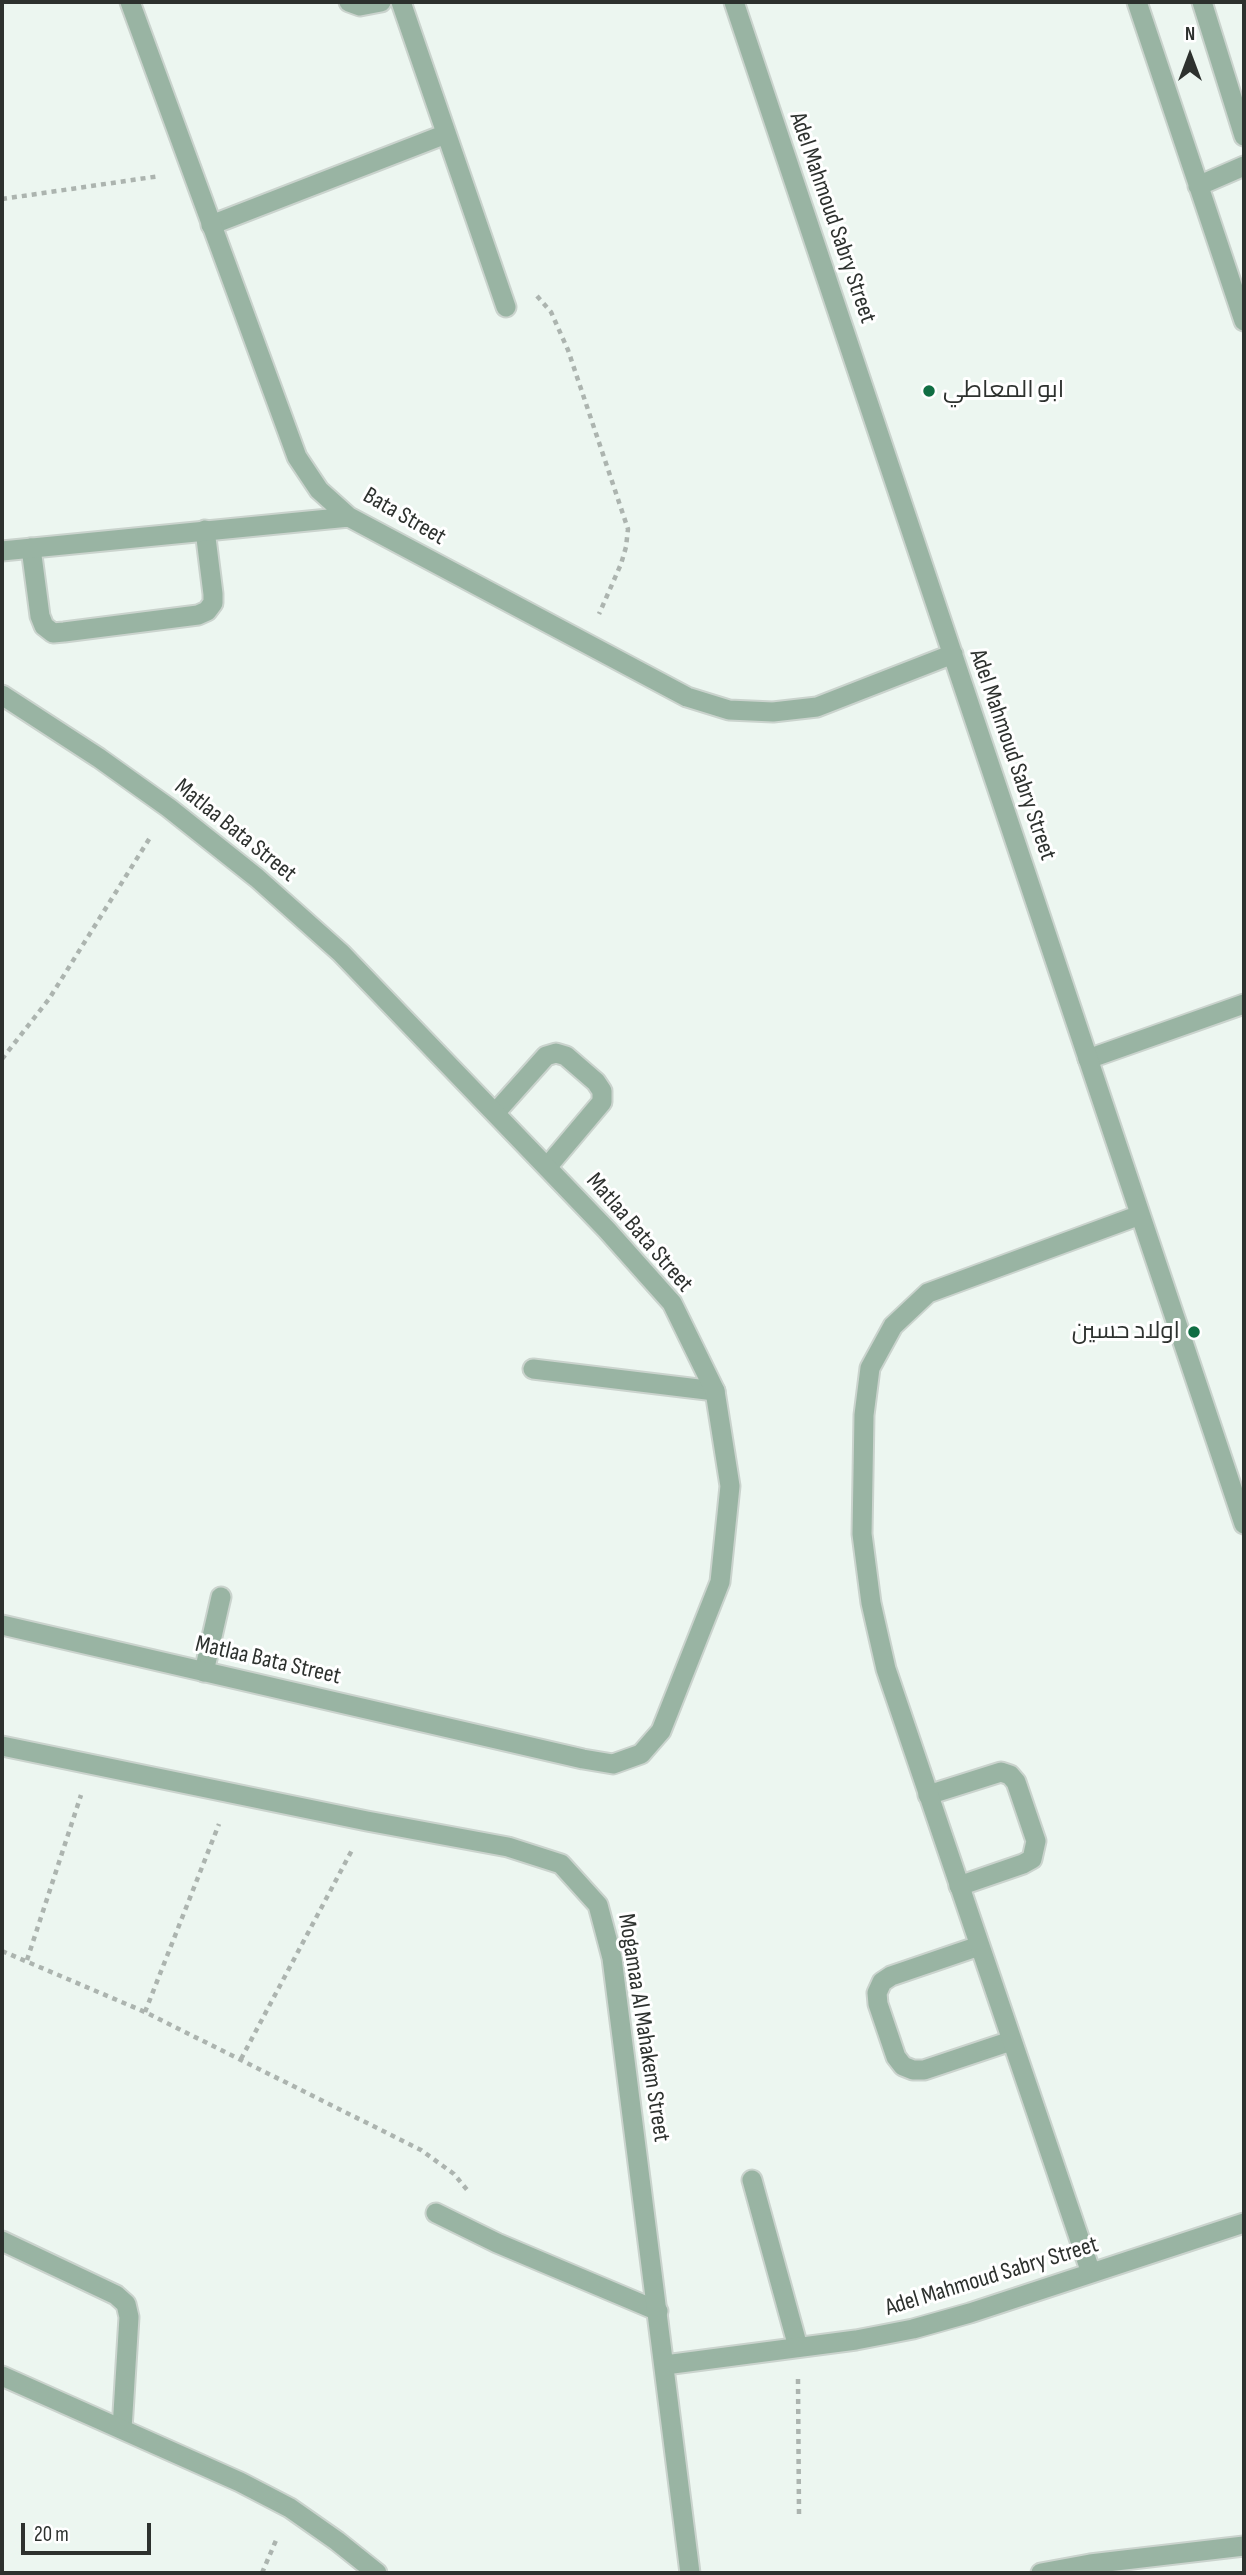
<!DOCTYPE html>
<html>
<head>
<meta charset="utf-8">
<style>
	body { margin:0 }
	#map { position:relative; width:1246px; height:2575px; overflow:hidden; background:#ecf6f0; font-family:"Sofia Sans Condensed",sans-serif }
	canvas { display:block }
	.frame { position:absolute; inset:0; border:4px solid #2d312e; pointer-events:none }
	.north { position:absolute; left:1155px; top:21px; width:70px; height:70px; -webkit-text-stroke:5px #fff; paint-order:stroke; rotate:0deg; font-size:19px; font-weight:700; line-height:28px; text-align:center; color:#2d312e }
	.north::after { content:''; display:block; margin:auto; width:24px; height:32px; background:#2d312e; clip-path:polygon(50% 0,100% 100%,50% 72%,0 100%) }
	.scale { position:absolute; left:21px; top:2523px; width:130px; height:32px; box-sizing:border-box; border:4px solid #2d312e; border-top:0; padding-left:9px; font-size:21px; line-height:24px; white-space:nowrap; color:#2d312e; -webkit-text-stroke:5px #fff; paint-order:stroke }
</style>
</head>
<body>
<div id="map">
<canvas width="1246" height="2575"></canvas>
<div class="frame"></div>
<div class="north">N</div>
<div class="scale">20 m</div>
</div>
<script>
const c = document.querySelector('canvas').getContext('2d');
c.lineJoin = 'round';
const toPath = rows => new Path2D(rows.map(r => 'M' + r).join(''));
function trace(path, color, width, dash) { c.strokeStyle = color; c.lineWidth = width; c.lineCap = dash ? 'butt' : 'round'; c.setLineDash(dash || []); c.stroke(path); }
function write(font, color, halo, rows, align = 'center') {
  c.font = font + ' "Sofia Sans Condensed",Cairo,sans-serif'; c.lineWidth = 6; c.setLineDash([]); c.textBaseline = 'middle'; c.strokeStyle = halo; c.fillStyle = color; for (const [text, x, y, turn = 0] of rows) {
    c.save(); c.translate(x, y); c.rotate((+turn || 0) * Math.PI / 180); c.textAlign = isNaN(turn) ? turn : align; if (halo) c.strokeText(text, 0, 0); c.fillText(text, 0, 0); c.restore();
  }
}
const service = toPath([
	[349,2,360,6,381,2],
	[401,2,506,307],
	[211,225,446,134],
	[31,548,40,616,44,626,53,633,64,632,198,615,207,611,213,603,213,594,205,530],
	[1088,1059,1244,1004],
	[496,1112,546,1056,556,1053,566,1056,596,1082,602,1091,602,1102,548,1166],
	[533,1369,715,1391],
	[204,1672,221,1597],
	[928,1795,1001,1772,1010,1775,1016,1782,1036,1841,1032,1859,1023,1864,959,1886],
	[979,1946,891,1976,882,1982,877,1993,878,2004,896,2057,903,2066,913,2070,924,2070,1011,2041],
	[752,2180,798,2347],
	[436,2213,497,2243,658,2311],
	[2,2241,116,2295,126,2304,129,2317,122,2429]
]);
const minor = toPath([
	[130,2,297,457,319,490,349,517,687,697,729,710,773,712,817,707,953,654],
	[734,2,1244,1524],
	[1137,2,1244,321],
	[1202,2,1244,136],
	[1198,186,1244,166],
	[2,551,349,517],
	[2,695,99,758,169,808,257,878,341,953,607,1230,672,1303,715,1391,730,1486,720,1582,661,1731,641,1754,613,1764,583,1759,2,1625],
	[2,1746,367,1821,508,1847,561,1864,598,1905,612,1958,690,2573],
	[1091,2273,886,1669,871,1603,862,1534,864,1415,870,1368,893,1326,928,1293,1140,1215],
	[665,2365,856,2340,913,2329,970,2313,1244,2223],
	[2,2376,240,2482,290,2508,337,2541,377,2573]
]);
const tertiary = toPath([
	[1041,2573,1090,2564,1244,2546]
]);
trace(service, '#cad3cd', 23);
trace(minor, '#cad3cd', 23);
trace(tertiary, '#cad3cd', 23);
trace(toPath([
	[2,199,160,176],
	[537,296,551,312,568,350,628,529,626,547,621,564,599,614],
	[2,1059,49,999,151,836],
	[2,1951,145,2012,421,2150,454,2174,468,2191],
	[27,1960,81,1795],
	[145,2012,219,1824],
	[241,2059,352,1850],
	[798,2379,799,2514],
	[262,2573,277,2538]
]), '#acb4af', 4.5, [5, 5]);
trace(service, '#99b4a3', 19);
trace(minor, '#99b4a3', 19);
trace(tertiary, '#99b4a3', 19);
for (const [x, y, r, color] of [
	[929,391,7,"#106e43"],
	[1194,1332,7,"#106e43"]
]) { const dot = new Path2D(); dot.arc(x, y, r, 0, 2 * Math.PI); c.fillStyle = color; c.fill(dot); trace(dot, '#fff', 2.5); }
write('24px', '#2d312e', '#fff', [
	["Adel Mahmoud Sabry Street",832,218,71],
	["Bata Street",404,517,30],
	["Adel Mahmoud Sabry Street",1012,755,71],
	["Matlaa Bata Street",235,831,39],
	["Matlaa Bata Street",639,1233,49],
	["Matlaa Bata Street",268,1661,13],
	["Mogamaa Al Mahakem Street",643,2028,81],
	["Adel Mahmoud Sabry Street",992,2277,-17]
]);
write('24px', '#2d312e', '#fff', [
	["ابو المعاطي",943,391],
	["اولاد حسين",1180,1332,"right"]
], 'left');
</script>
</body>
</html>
